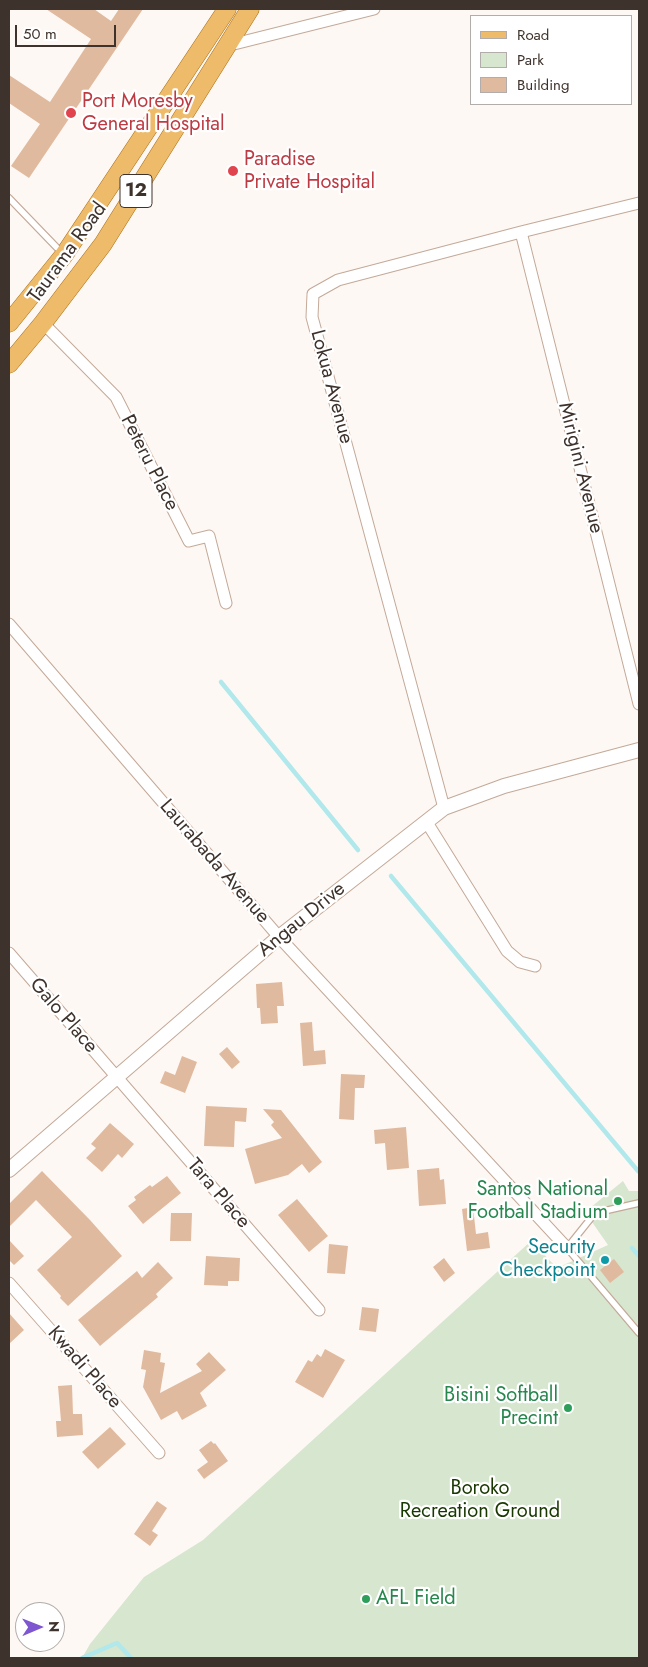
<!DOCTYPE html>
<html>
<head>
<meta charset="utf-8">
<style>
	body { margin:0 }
	#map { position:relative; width:648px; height:1667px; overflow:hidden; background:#fef8f4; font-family:Jost,sans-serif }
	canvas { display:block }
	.frame { position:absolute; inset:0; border:10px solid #3e332c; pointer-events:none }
	.legend { position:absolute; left:470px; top:15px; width:162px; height:90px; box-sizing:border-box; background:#fff; border:1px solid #b2adab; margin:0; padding:6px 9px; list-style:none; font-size:15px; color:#3e332c }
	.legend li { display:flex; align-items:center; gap:10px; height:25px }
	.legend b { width:25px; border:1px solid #b2adab }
	.north { position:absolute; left:15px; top:1602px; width:50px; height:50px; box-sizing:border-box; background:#fff; border:1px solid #b2adab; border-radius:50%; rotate:89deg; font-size:14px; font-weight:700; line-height:20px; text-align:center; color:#3e332c }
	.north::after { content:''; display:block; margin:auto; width:18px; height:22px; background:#7d56d0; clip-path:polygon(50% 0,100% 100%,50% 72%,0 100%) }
	.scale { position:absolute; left:15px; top:25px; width:101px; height:22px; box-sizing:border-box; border:2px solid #3e332c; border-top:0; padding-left:6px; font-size:15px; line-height:18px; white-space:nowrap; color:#3e332c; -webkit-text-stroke:4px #fff; paint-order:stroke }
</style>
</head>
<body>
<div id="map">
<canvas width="648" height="1667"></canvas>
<div class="frame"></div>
<ul class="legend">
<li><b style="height:6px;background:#eebb6a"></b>Road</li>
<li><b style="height:14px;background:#d7e6cf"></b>Park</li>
<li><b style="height:14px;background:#e0ba9f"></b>Building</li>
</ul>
<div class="north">N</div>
<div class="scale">50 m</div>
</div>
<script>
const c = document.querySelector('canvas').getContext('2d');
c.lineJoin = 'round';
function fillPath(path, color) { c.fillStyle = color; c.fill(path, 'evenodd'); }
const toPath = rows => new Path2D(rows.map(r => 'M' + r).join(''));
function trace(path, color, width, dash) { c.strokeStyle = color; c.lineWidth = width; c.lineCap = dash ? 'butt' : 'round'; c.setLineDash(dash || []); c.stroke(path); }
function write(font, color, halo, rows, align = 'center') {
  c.font = font + ' Jost,sans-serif'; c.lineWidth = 4.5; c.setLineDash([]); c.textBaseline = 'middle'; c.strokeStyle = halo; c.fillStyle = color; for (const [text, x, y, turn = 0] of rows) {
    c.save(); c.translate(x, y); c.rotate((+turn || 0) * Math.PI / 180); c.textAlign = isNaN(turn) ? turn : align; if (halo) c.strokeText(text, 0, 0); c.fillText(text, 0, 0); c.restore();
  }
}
fillPath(toPath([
	[623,1181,629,1191,639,1191,639,1658,82,1658,90,1644,144,1577,203,1540,531,1241,557,1268,608,1245,585,1212]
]), '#d7e6cf');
trace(toPath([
	[221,682,358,850],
	[391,876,638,1171],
	[632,1248,639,1256],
	[82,1658,117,1643,131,1658]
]), '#b0e8ec', 4.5);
fillPath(toPath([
	[46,9,94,9,111,21,119,9,143,9,29,178,11,166,40,124,9,103,9,75,50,102,91,39],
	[282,982,284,1006,277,1006,278,1023,261,1024,260,1008,257,1008,256,984],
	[312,1022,314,1051,325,1050,326,1064,303,1066,300,1023],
	[227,1047,240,1062,232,1069,219,1054],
	[182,1056,197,1062,185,1093,160,1083,165,1071,175,1075],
	[341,1074,365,1075,364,1088,355,1088,354,1120,339,1119],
	[206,1106,247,1108,246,1122,235,1121,234,1147,204,1146],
	[263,1109,281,1110,322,1162,309,1173,302,1164,288,1175,255,1184,245,1149,282,1138,271,1125,274,1122],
	[110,1123,134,1144,122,1158,118,1154,102,1172,86,1158,96,1148,91,1144],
	[406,1127,409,1168,387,1170,385,1143,375,1144,374,1130],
	[439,1168,440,1180,444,1179,446,1204,419,1206,417,1170],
	[42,1171,90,1220,122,1256,68,1306,60,1298,61,1296,37,1270,72,1237,36,1200,9,1227,9,1204],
	[167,1176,181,1193,143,1224,128,1206,136,1200,134,1197,150,1185,152,1187],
	[297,1199,328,1236,309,1252,278,1215],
	[473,1207,476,1234,488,1232,490,1248,467,1251,462,1209],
	[171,1213,192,1213,191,1241,170,1241],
	[9,1240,24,1256,14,1265,9,1260],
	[329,1244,348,1246,345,1274,327,1273],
	[206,1256,240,1258,239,1281,228,1281,228,1286,204,1285],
	[444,1258,455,1273,444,1282,433,1267],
	[614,1259,624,1272,610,1283,600,1270],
	[158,1262,173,1278,156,1294,158,1297,100,1346,78,1320,137,1271,142,1278],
	[362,1307,379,1309,376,1332,359,1330],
	[9,1313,24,1330,9,1344],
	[325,1349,345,1360,323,1398,295,1382,308,1360,312,1362,317,1354,321,1357],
	[144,1350,161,1353,160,1362,165,1363,160,1393,202,1371,196,1364,209,1352,226,1370,200,1393,207,1406,182,1420,177,1411,161,1420,143,1387,146,1370,141,1369],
	[72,1385,73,1414,82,1414,83,1435,57,1437,56,1421,61,1421,58,1386],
	[110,1427,126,1444,98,1469,82,1452],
	[211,1441,214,1444,215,1443,228,1461,204,1479,197,1470,208,1462,199,1450],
	[157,1501,167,1508,152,1531,158,1535,150,1546,134,1534]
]), '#e0ba9f');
const service = toPath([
	[9,198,62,253],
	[639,1203,595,1213,567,1248,639,1333]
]);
const minor = toPath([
	[226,46,374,9],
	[521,232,639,704],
	[43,323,116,397,189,541,209,536,226,603],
	[9,624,279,937,567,1248],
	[444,808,312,317,313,294,338,280,521,232,639,203],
	[426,821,507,951,520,962,535,966],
	[9,953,319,1310],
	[9,1283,159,1453]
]);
const tertiary = toPath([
	[9,1170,279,937,444,808,504,786,639,750]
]);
const primary = toPath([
	[9,323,64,255,227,9],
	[9,364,43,323,103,244,250,9]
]);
trace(service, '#c3a998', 8);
trace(minor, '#c3a998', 13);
trace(tertiary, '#c3a998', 16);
trace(primary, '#a96e13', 19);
trace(service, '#fff', 5.5);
trace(minor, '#fff', 11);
trace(tertiary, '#fff', 14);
trace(primary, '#eebb6a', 18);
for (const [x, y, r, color] of [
	[71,113,6,"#e0444e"],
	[233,171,6,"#e0444e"],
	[618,1201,5,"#2e9e5b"],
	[605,1260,5,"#0f9aa8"],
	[568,1408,5,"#2e9e5b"],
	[366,1599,5,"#2e9e5b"]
]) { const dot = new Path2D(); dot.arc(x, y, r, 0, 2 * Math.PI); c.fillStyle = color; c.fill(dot); trace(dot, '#fff', 2); }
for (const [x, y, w] of [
	[136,191,32]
]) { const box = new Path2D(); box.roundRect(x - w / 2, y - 16.5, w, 33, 4); c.fillStyle = '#fff'; c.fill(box); trace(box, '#3e332c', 1); }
write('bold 19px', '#3e332c', null, [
	["12",136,191]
]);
write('20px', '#be3a42', '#fff', [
	["Port Moresby",82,102],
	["General Hospital",82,125],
	["Paradise",244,160],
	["Private Hospital",244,183]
], 'left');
write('20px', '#3e332c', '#fff', [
	["Taurama Road",68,253,-54],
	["Lokua Avenue",331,387,75],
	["Peteru Place",149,463,63],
	["Mirigini Avenue",580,468,76],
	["Laurabada Avenue",214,862,49],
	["Angau Drive",302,920,-39],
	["Galo Place",63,1016,49],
	["Tara Place",218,1194,49],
	["Kwadi Place",84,1368,49]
]);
write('20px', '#27864d', '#fff', [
	["Santos National",608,1190],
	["Football Stadium",608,1213],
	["Bisini Softball",558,1396],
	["Precint",558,1419],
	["AFL Field",376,1599,"left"]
], 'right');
write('20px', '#0d838f', '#fff', [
	["Security",595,1248],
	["Checkpoint",595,1271]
], 'right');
write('20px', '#193701', '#fff', [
	["Boroko",480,1489],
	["Recreation Ground",480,1512]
]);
</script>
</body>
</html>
